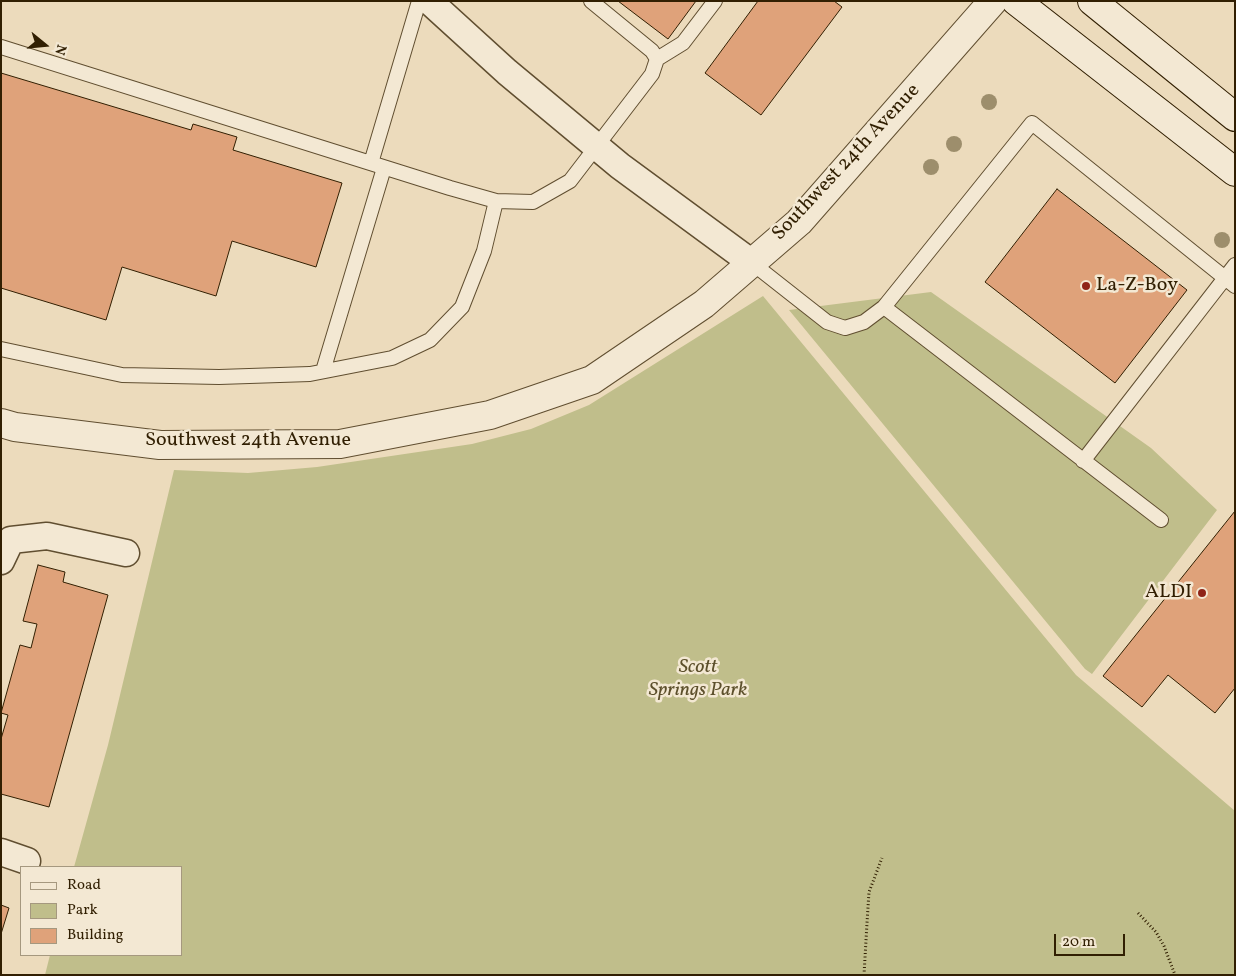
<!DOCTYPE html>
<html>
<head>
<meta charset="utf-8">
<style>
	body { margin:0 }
	#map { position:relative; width:1236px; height:976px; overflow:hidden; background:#ecdbbc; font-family:Vollkorn,serif }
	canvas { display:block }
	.frame { position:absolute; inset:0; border:2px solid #311f02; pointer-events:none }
	.legend { position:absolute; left:20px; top:866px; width:162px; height:90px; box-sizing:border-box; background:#f3e8d3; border:1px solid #a5987f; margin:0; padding:6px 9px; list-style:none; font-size:15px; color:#311f02 }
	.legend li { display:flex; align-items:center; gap:10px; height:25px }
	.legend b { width:25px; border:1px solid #a5987f }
	.north { position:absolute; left:20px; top:20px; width:50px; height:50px; -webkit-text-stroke:4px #f3e8d3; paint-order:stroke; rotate:107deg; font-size:14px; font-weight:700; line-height:20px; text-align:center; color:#311f02 }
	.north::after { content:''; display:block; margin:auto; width:18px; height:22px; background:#311f02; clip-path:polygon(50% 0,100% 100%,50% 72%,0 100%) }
	.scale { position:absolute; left:1054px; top:934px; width:71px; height:22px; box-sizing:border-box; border:2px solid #311f02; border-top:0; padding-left:6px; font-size:15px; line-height:18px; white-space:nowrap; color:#311f02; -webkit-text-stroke:4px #f3e8d3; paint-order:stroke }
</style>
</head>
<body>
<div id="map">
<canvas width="1236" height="976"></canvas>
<div class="frame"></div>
<ul class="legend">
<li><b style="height:6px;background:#f3e8d3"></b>Road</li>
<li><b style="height:14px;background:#c0be8b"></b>Park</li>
<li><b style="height:14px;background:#dfa27a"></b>Building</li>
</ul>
<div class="north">N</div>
<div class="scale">20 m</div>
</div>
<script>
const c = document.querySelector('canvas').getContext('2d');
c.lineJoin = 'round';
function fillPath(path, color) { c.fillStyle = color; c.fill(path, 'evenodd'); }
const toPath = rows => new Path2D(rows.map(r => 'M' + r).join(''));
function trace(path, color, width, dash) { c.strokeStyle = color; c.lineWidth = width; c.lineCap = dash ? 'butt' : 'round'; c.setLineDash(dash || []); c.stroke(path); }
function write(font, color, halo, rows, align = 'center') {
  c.font = font + ' Vollkorn,serif'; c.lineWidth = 5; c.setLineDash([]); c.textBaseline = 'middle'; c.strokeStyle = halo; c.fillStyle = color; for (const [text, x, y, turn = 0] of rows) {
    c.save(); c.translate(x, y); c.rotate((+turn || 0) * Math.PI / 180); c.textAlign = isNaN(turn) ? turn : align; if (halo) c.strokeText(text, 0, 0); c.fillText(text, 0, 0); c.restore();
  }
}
fillPath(toPath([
	[931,292,1151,448,1217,510,1092,674,1085,669,789,310],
	[763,296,1076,675,1235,811,1235,975,45,975,50,955,181,955,181,867,74,867,108,745,174,470,248,473,317,467,472,444,531,429,589,405]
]), '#c0be8b');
const building = toPath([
	[618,1,696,1,668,39,618,1],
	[758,1,834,1,842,7,761,115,705,73,758,1],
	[1,73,191,130,193,124,237,137,233,150,342,183,316,267,232,241,216,296,122,267,106,320,1,288,1,73],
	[1057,189,1187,290,1115,383,985,282,1057,189],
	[1235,511,1235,688,1215,713,1168,675,1142,707,1103,676,1235,511],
	[38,565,65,572,63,582,108,595,49,807,1,794,1,739,8,715,1,713,20,645,31,648,37,624,23,621,38,565],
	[1,905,9,908,1,934,1,905]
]);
fillPath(building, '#dfa27a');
trace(building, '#311f02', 1);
const service = toPath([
	[1,47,450,188,496,201,533,202,570,181,652,74,657,59,652,51,591,1],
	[657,59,683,43,715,1],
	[371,163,419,1],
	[752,263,827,322,845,328,864,322,884,307,1032,123,1235,286],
	[884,307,1161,520],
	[1,349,122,375,219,377,310,374,392,358,430,340,462,307,484,251,496,201],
	[323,371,384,168],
	[1083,461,1235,265]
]);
const minor = toPath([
	[429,1,507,72,620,166,752,263],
	[1,561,11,540,47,536,126,553],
	[1,852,27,861]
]);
const tertiary = toPath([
	[1,423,15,427,160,445,340,444,490,415,592,380,704,304,799,222,993,1]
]);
const secondary = toPath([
	[1016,1,1235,172],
	[1092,1,1235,117]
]);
trace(service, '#604e30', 16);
trace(minor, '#604e30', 29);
trace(tertiary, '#604e30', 30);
trace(secondary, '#311f02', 30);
trace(toPath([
	[1138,913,1156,932,1164,946,1175,975],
	[864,975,867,923,869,892,882,858]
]), '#311f02', 3, [1, 2.5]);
trace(service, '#f3e8d3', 14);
trace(minor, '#f3e8d3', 26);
trace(tertiary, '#f3e8d3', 28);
trace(secondary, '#f3e8d3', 28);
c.fillStyle = '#9d8e6c';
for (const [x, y] of [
	[989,102],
	[954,144],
	[931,167],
	[1222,240]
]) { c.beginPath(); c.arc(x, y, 8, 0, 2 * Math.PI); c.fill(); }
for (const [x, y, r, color] of [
	[1086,286,5,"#8f2418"],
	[1202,593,5,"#8f2418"]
]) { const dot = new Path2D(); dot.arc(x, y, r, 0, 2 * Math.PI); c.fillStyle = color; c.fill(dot); trace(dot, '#f3e8d3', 2); }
write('20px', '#311f02', '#f3e8d3', [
	["Southwest 24th Avenue",847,163,-47],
	["Southwest 24th Avenue",248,441]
]);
write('20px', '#311f02', '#f3e8d3', [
	["La-Z-Boy",1096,286],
	["ALDI",1192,593,"right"]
], 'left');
write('italic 20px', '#5c4f2b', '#f3e8d3', [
	["Scott",698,668],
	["Springs Park",698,691]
]);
</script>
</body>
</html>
